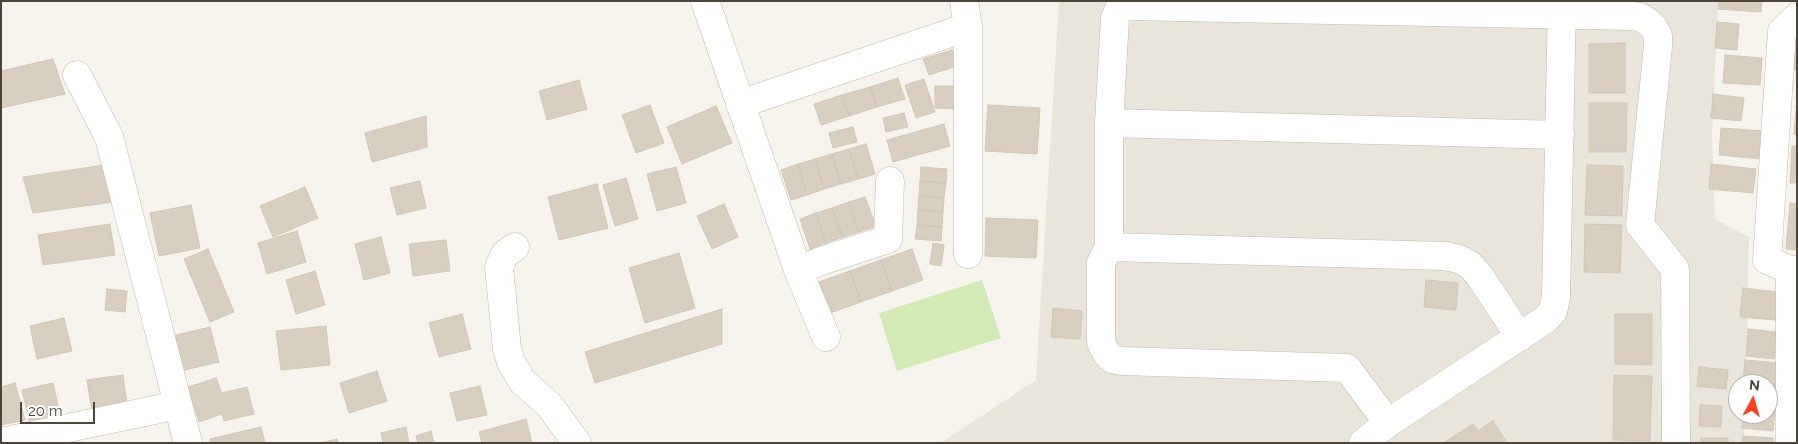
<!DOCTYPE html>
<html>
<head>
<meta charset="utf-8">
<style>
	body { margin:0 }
	#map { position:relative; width:1798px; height:444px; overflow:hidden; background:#f6f3ec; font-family:Raleway,sans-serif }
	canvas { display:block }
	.frame { position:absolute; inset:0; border:2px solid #4b4439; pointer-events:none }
	.north { position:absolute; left:1728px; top:374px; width:50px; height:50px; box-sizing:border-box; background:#fff; border:1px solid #b7b4b0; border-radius:50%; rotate:6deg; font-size:14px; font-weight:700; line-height:20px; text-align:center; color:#4b4439 }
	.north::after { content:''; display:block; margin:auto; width:18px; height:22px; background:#fc3f1d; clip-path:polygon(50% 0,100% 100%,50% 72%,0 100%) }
	.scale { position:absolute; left:20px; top:402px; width:75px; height:22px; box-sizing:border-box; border:2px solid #4b4439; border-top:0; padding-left:6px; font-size:15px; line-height:18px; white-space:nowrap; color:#4b4439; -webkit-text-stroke:4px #fff; paint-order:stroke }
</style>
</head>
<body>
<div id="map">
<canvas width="1798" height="444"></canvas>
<div class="frame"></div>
<div class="north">N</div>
<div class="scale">20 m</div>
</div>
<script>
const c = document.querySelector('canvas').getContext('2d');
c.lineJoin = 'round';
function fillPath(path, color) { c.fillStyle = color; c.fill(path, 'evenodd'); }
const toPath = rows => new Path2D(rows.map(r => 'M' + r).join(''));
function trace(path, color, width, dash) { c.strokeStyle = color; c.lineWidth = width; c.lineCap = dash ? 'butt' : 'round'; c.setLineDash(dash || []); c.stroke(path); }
fillPath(toPath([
	[1059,1,1718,1,1712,134,1715,219,1749,237,1746,384,1738,384,1738,414,1745,414,1744,443,941,443,1036,380]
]), '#eae5da');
fillPath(toPath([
	[982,280,1001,338,897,371,879,313]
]), '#d2eab5');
const building = toPath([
	[1719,1,1762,1,1761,12,1718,9,1719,1],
	[1717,22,1739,24,1737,50,1715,48,1717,22],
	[1796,35,1797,35,1797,70,1793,70,1796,35],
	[1625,43,1625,93,1589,93,1589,44,1625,43],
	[952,50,957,66,929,75,923,59,952,50],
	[1725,55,1762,58,1760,85,1723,83,1725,55],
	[53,59,65,94,1,108,1,71,53,59],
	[898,78,905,99,877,107,870,87,898,78],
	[924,79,935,112,916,118,905,85,924,79],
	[579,80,587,109,547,120,539,91,579,80],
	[935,86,959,86,958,109,935,108,935,86],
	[870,87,877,107,849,116,842,95,870,87],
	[1713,94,1744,98,1741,121,1711,118,1713,94],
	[842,95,849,116,821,125,814,104,842,95],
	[1589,103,1627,103,1626,152,1589,152,1589,103],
	[650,105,664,143,636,153,622,115,650,105],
	[988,105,1040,108,1037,154,985,151,988,105],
	[716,106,732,143,682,164,667,127,716,106],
	[1796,111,1797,111,1797,135,1794,134,1796,111],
	[904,113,908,127,886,132,883,118,904,113],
	[426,116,427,147,372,162,365,133,426,116],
	[944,124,950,146,893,162,887,140,944,124],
	[853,127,857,142,833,148,829,133,853,127],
	[1721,128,1765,131,1762,159,1719,155,1721,128],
	[866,144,875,174,858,179,849,149,866,144],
	[1792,146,1797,146,1797,183,1790,183,1792,146],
	[849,149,858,179,841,184,832,154,849,149],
	[832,154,841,184,824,189,815,159,832,154],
	[815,159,824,189,807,195,798,164,815,159],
	[798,164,807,195,791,200,781,170,798,164],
	[1711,164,1756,169,1753,193,1709,189,1711,164],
	[105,165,113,202,33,213,23,177,105,165],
	[1587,165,1623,166,1622,216,1585,215,1587,165],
	[676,167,686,203,657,211,647,174,676,167],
	[921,167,947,169,946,183,920,181,921,167],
	[626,178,638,219,615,226,603,185,626,178],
	[420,181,426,208,397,215,390,188,420,181],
	[920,181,946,183,944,198,919,196,920,181],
	[597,184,608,228,559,240,548,197,597,184],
	[305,187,318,218,273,237,260,206,305,187],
	[919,196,944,198,943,212,918,210,919,196],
	[865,197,876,226,859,232,849,202,865,197],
	[849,202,859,232,843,237,832,208,849,202],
	[1790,203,1797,204,1797,250,1786,249,1790,203],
	[724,204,738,237,712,249,697,216,724,204],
	[191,205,200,248,159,256,150,213,191,205],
	[832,208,843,237,826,243,816,213,832,208],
	[918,210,943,212,942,227,917,225,918,210],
	[816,213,826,243,810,249,800,219,816,213],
	[986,218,1038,220,1036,258,985,256,986,218],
	[110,224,115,255,43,265,38,235,110,224],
	[1585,224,1622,225,1620,273,1584,272,1585,224],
	[917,225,942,227,941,241,915,239,917,225],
	[297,231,306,262,267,274,258,243,297,231],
	[381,237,390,273,364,280,355,244,381,237],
	[446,240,450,271,413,276,409,244,446,240],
	[933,243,944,245,941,266,930,264,933,243],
	[208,249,234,312,210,322,184,259,208,249],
	[912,249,923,280,892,291,881,260,912,249],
	[679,253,695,308,645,323,629,268,679,253],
	[881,260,892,291,861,302,850,271,881,260],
	[315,271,325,305,296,314,286,280,315,271],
	[850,271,861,302,830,313,819,282,850,271],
	[1426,280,1458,283,1456,310,1424,307,1426,280],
	[1743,288,1778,292,1776,320,1740,317,1743,288],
	[107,289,127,291,125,312,105,310,107,289],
	[1053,308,1082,311,1080,339,1051,337,1053,308],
	[722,309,722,344,595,383,585,352,722,309],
	[462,314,471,349,439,357,429,323,462,314],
	[1615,314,1652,314,1652,365,1615,364,1615,314],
	[64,318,72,351,37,359,30,326,64,318],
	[326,326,330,365,281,370,276,331,326,326],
	[210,327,219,362,180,371,172,336,210,327],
	[1748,329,1776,332,1774,359,1746,356,1748,329],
	[1745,360,1781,363,1779,396,1768,395,1768,384,1743,384,1745,360],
	[1699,367,1728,370,1726,389,1697,386,1699,367],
	[377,371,387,401,349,413,340,383,377,371],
	[123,375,128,412,93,418,87,380,123,375],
	[1614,375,1652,376,1650,441,1613,440,1614,375],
	[216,378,222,393,247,387,254,414,224,421,222,414,199,422,188,387,216,378],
	[15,383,25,420,1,425,1,387,15,383],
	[53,383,63,426,32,433,22,390,53,383],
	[480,386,487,415,457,421,450,393,480,386],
	[1700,405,1722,406,1721,427,1699,426,1700,405],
	[1768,408,1775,409,1773,431,1742,428,1744,414,1768,414,1768,408],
	[526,419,532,443,482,443,479,432,526,419],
	[1493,421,1507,443,1445,442,1473,424,1478,431,1493,421],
	[261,427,265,443,211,443,210,439,261,427],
	[406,427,409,443,383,443,381,433,406,427],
	[431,431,434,443,418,443,416,436,431,431],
	[1743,436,1773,438,1773,443,1742,443,1743,436],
	[1701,438,1728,438,1728,443,1701,443,1701,438],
	[337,439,338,443,321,443,337,439]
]);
fillPath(building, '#d8cfc1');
trace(building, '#d3c7b4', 1);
const minor = toPath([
	[705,1,798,270,821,261,888,239,890,181],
	[964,1,968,27,968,254],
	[1797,17,1782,31,1767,260,1790,270,1797,270],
	[77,75,109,137,188,443],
	[740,104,968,27],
	[1560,135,1109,123,1115,18,1118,11,1122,7,1129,6,1632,16,1640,17,1648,22,1654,28,1658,36,1658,46,1640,225,1675,269,1676,443],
	[515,247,505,254,499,267,507,349,511,362,522,381,549,405,577,443],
	[1109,247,1109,123],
	[798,270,826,337],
	[1790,270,1790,443],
	[1388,423,1347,368,1122,361,1112,359,1106,353,1101,342,1101,263,1109,247,1445,256,1459,259,1470,265,1479,275,1520,337],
	[1,442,178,405],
	[1363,443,1388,423,1546,319,1553,311,1556,297,1562,1]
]);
trace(minor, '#c2bbae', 29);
trace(minor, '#fff', 28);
</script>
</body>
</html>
